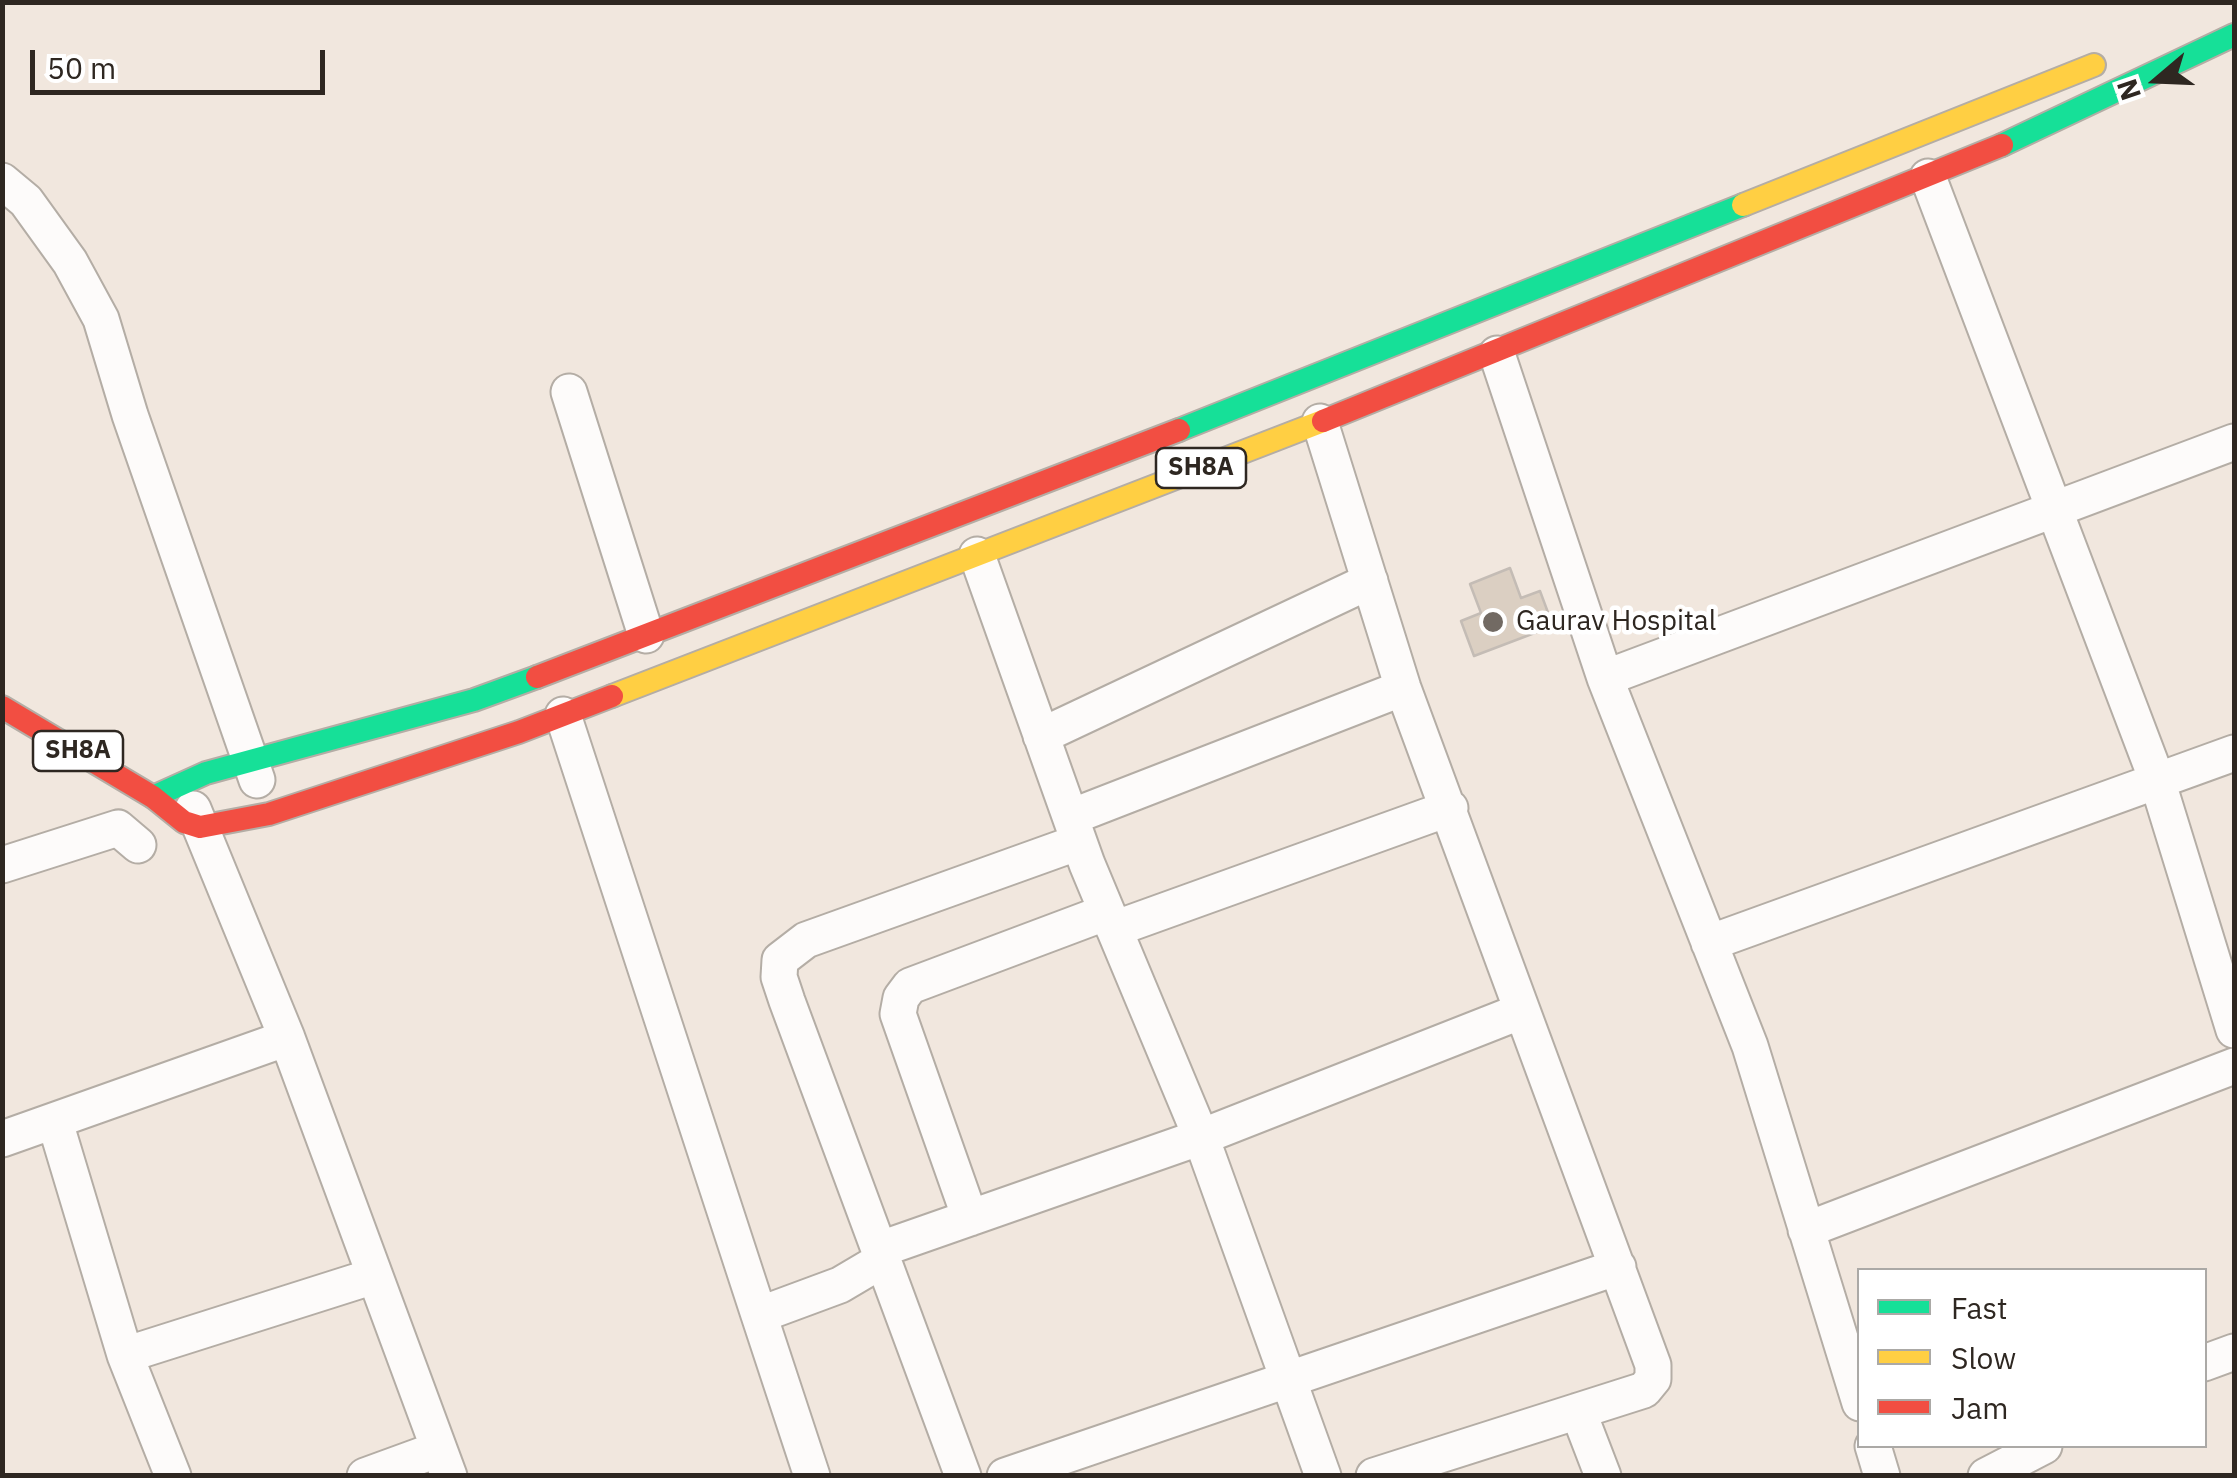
<!DOCTYPE html>
<html>
<head>
<meta charset="utf-8">
<style>
	body { margin:0 }
	#map { position:relative; width:2237px; height:1478px; overflow:hidden; background:#f1e7de; font-family:"IBM Plex Sans",sans-serif }
	canvas { display:block }
	.frame { position:absolute; inset:0; border:5px solid #2e2721; pointer-events:none }
	.legend { position:absolute; left:1857px; top:1268px; width:350px; height:180px; box-sizing:border-box; background:#fff; border:2px solid #aba9a6; margin:0; padding:12px 18px; list-style:none; font-size:30px; color:#2e2721 }
	.legend li { display:flex; align-items:center; gap:20px; height:50px }
	.legend b { width:50px; border:2px solid #aba9a6 }
	.north { position:absolute; left:2107px; top:30px; width:100px; height:100px; -webkit-text-stroke:8px #fff; paint-order:stroke; rotate:251deg; font-size:28px; font-weight:700; line-height:40px; text-align:center; color:#2e2721 }
	.north::after { content:''; display:block; margin:auto; width:35px; height:45px; background:#2e2721; clip-path:polygon(50% 0,100% 100%,50% 72%,0 100%) }
	.scale { position:absolute; left:30px; top:50px; width:295px; height:45px; box-sizing:border-box; border:5px solid #2e2721; border-top:0; padding-left:12px; font-size:30px; line-height:35px; white-space:nowrap; color:#2e2721; -webkit-text-stroke:8px #fff; paint-order:stroke }
</style>
</head>
<body>
<div id="map">
<canvas width="2237" height="1478"></canvas>
<div class="frame"></div>
<ul class="legend">
<li><b style="height:12px;background:#16e098"></b>Fast</li>
<li><b style="height:12px;background:#ffcf43"></b>Slow</li>
<li><b style="height:12px;background:#f24e42"></b>Jam</li>
</ul>
<div class="north">N</div>
<div class="scale">50 m</div>
</div>
<script>
const c = document.querySelector('canvas').getContext('2d');
c.lineJoin = 'round';
function fillPath(path, color) { c.fillStyle = color; c.fill(path, 'evenodd'); }
const toPath = rows => new Path2D(rows.map(r => 'M' + r).join(''));
function trace(path, color, width, dash) { c.strokeStyle = color; c.lineWidth = width; c.lineCap = dash ? 'butt' : 'round'; c.setLineDash(dash || []); c.stroke(path); }
function write(font, color, halo, rows, align = 'center') {
  c.font = font + ' "IBM Plex Sans",sans-serif'; c.lineWidth = 9; c.setLineDash([]); c.textBaseline = 'middle'; c.strokeStyle = halo; c.fillStyle = color; for (const [text, x, y, turn = 0] of rows) {
    c.save(); c.translate(x, y); c.rotate((+turn || 0) * Math.PI / 180); c.textAlign = isNaN(turn) ? turn : align; if (halo) c.strokeText(text, 0, 0); c.fillText(text, 0, 0); c.restore();
  }
}
const building = toPath([
	[1510,568,1521,598,1540,591,1553,626,1474,656,1461,621,1481,613,1470,584,1510,568]
]);
fillPath(building, '#dbcfc2');
trace(building, '#c4bcb5', 2.5);
const street = toPath([
	[1928,177,2157,780,2234,1030],
	[2,181,26,201,70,262,101,319,130,415,257,780],
	[1497,354,1605,678,1750,1046,1860,1403],
	[569,392,646,635],
	[1320,422,1403,688,1653,1365,1653,1379,1644,1390,1374,1476],
	[977,555,1087,864,1201,1137,1323,1476],
	[1605,678,2234,442],
	[563,715,759,1315],
	[1041,736,1370,581],
	[193,809,287,1038,449,1476],
	[1071,817,1403,688],
	[2,865,118,828,138,845],
	[1114,929,1450,808],
	[1709,943,2234,753],
	[55,1122,125,1355,374,1276],
	[2,1139,287,1038],
	[970,1218,898,1014,901,998,910,986,1107,912],
	[1806,1230,2234,1066],
	[881,1249,1201,1137,1519,1012],
	[125,1355,173,1476],
	[2204,1363,2234,1352],
	[1578,1411,1603,1476],
	[1873,1446,1882,1476],
	[365,1476,439,1449],
	[812,1476,759,1315,840,1285,884,1259],
	[963,1476,787,1001,779,977,780,960,806,940,1079,842],
	[1005,1476,1618,1267],
	[1986,1476,2044,1446]
]);
const fast = toPath([
	[2002,145,2234,35],
	[1179,430,1743,205],
	[153,797,206,773,474,700,537,677]
]);
const slow = toPath([
	[1743,205,2094,65],
	[612,696,1323,421]
]);
const jam = toPath([
	[1323,421,2002,145],
	[537,677,1179,430],
	[2,707,153,797,184,822,200,827,269,814,519,732,612,696]
]);
trace(street, '#b4ada5', 39);
trace(fast, '#b4ada5', 26);
trace(slow, '#b4ada5', 26);
trace(jam, '#b4ada5', 26);
trace(street, '#fdfbfa', 35);
trace(fast, '#16e098', 22);
trace(slow, '#ffcf43', 22);
trace(jam, '#f24e42', 22);
for (const [x, y, r, color] of [
	[1493,622,12,"#726a63"]
]) { const dot = new Path2D(); dot.arc(x, y, r, 0, 2 * Math.PI); c.fillStyle = color; c.fill(dot); trace(dot, '#fff', 4); }
for (const [x, y, w] of [
	[1201,468,90],
	[78,751,90]
]) { const box = new Path2D(); box.roundRect(x - w / 2, y - 20, w, 40, 8); c.fillStyle = '#fff'; c.fill(box); trace(box, '#2e2721', 2.5); }
write('bold 25px', '#2e2721', null, [
	["SH8A",1201,468],
	["SH8A",78,751]
]);
write('28px', '#2e2721', '#fff', [
	["Gaurav Hospital",1516,622]
], 'left');
</script>
</body>
</html>
